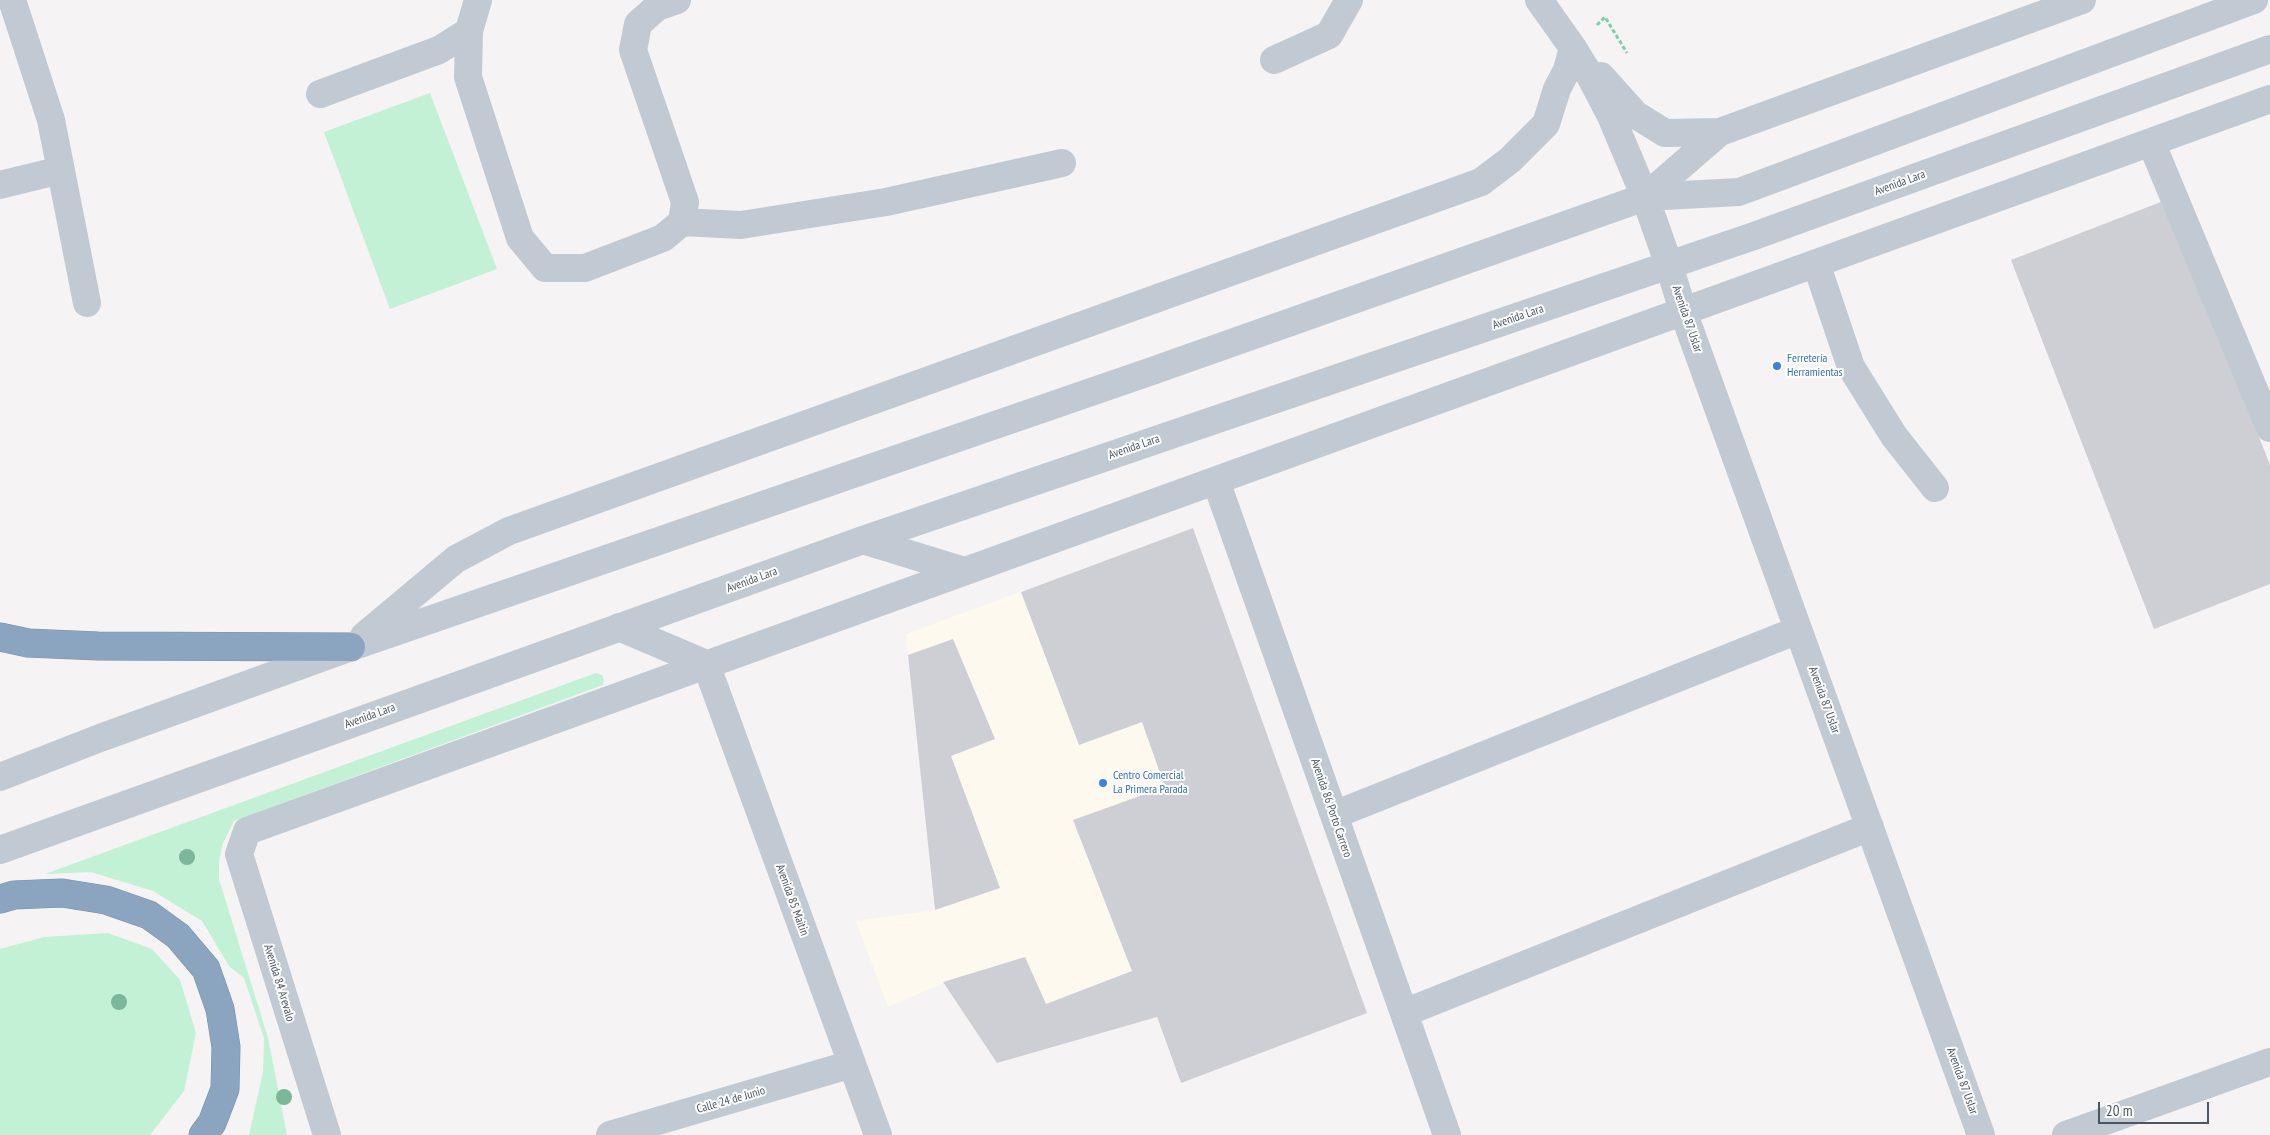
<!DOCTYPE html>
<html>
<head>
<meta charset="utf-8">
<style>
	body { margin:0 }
	#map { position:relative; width:2270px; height:1135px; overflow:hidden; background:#f5f3f3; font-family:"PT Sans Narrow",sans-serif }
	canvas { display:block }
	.scale { position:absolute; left:2098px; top:1102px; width:111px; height:22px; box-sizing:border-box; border:2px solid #4a5661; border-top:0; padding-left:6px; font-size:15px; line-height:18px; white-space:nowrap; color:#4a5661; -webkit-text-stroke:4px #fff; paint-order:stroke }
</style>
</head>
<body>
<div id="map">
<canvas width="2270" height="1135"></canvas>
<div class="scale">20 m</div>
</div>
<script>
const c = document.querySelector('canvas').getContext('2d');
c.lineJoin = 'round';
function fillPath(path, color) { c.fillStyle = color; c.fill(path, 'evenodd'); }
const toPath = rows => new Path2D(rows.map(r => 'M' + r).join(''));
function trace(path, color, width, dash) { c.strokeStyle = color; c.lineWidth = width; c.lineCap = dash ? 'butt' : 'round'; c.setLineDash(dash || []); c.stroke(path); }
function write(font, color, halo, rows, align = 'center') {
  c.font = font + ' "PT Sans Narrow",sans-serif'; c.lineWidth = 4; c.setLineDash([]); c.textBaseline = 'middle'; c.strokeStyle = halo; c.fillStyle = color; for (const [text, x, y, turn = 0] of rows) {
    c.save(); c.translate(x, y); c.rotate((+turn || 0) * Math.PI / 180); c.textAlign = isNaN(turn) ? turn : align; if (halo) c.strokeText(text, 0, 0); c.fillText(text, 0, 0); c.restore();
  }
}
fillPath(toPath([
	[1193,528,1367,1013,1181,1083,1156,1017,997,1063,943,983,888,1007,856,921,935,910,906,634]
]), '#fdf9ef');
fillPath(toPath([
	[430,93,497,269,390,309,324,132],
	[596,673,602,675,604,680,603,685,234,821,223,843,219,861,219,879,268,1038,287,1135,249,1135,263,1072,264,1038,244,978,229,966,202,921,153,891,91,872,45,874],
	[108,933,152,949,180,980,196,1033,184,1091,150,1135,0,1135,0,949,44,937]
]), '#c3f1d5');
fillPath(toPath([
	[2166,200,2270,465,2270,584,2154,629,2011,260],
	[1193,528,1367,1013,1181,1083,1157,1017,997,1063,943,982,1025,957,1046,1004,1132,971,1073,820,1165,787,1142,722,1079,745,1021,592],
	[953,639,995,739,951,756,1000,888,935,910,908,655]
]), '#cdcfd5');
const highway = toPath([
	[0,637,28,643,98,646,351,647],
	[0,899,14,895,62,893,106,900,149,915,178,936,206,969,220,1009,226,1047,225,1089,212,1123,203,1135]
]);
trace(highway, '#7690ad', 29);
trace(toPath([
	[1597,25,1605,17,1627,53]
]), '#7ad0a6', 3, [4, 2.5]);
trace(toPath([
	[12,0,51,120,87,303],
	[478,0,469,31,468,77,520,238,545,268,585,268,663,238,682,222,685,202,633,50,638,24,657,7,677,0],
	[1539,0,1573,48,1589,74,1611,116,1645,197,1669,265,1683,311,1981,1135],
	[1274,60,1329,35,1349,0],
	[1601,76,1636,115,1665,133,1720,132],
	[320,94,439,50,469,31],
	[2151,142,2270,428],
	[0,185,61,170],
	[1645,197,1720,132,2082,0],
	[682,222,741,225,886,202,1062,163],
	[1816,263,1851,367,1894,436,1935,488],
	[1216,481,1447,1135],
	[863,540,964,571],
	[619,627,706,664,878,1135],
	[364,636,456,559,509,531,1481,182,1510,160,1546,124,1557,89,1567,70,1573,48],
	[0,777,100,738,351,647,1152,371,1645,197,1739,192,2254,0],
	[1334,815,1798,630],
	[0,850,863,540,1754,236,2270,49],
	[1404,1013,1870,827],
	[327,1135,239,854,247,831,2270,99],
	[610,1135,852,1064],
	[2066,1135,2270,1062]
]), '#c1cad2', 28);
trace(highway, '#8ba5c1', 28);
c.fillStyle = '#7bb799';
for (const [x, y] of [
	[187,857],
	[119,1002],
	[284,1097]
]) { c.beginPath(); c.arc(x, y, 8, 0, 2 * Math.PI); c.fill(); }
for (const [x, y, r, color] of [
	[1777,366,5,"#3f7fe0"],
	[1103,783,5,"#3f7fe0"]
]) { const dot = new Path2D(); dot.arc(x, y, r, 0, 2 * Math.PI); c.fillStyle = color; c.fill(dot); trace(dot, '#fff', 2); }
write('12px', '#4a5661', '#fff', [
	["Avenida Lara",1900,183,-20],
	["Avenida Lara",1518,317,-19],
	["Avenida 87 Uslar",1687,319,71],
	["Avenida Lara",1134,447,-19],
	["Avenida Lara",752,580,-20],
	["Avenida 87 Uslar",1824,700,70],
	["Avenida Lara",370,716,-20],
	["Avenida 86 Porto Carrero",1331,808,71],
	["Avenida 85 Maitin",792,900,70],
	["Avenida 84 Arevalo",279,983,73],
	["Avenida 87 Uslar",1962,1081,70],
	["Calle 24 de Junio",731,1100,-16]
]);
write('12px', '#366cbe', '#fff', [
	["Ferretería",1787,359],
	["Herramientas",1787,373],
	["Centro Comercial",1113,776],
	["La Primera Parada",1113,790]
], 'left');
</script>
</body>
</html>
